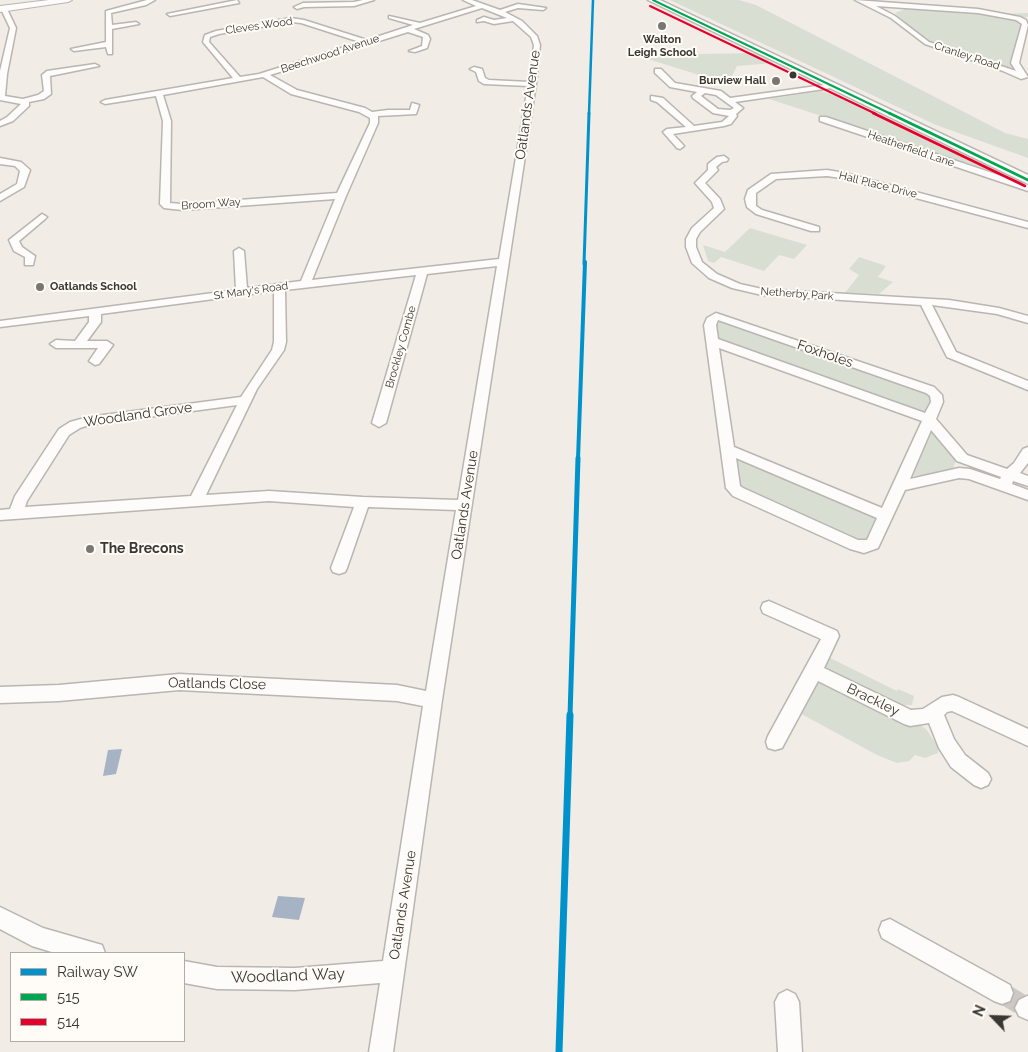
<!DOCTYPE html>
<html>
<head>
<meta charset="utf-8">
<style>
	body { margin:0 }
	#map { position:relative; width:1028px; height:1052px; overflow:hidden; background:#f2ece7; font-family:Raleway,sans-serif }
	canvas { display:block }
	.legend { position:absolute; left:10px; top:952px; width:175px; height:90px; box-sizing:border-box; background:#fffbf7; border:1px solid #b0aca8; margin:0; padding:6px 9px; list-style:none; font-size:15px; color:#3a3632 }
	.legend li { display:flex; align-items:center; gap:10px; height:25px }
	.legend b { width:25px; border:1px solid #b0aca8 }
	.north { position:absolute; left:968px; top:992px; width:50px; height:50px; -webkit-text-stroke:4px #fffbf7; paint-order:stroke; rotate:294deg; font-size:14px; font-weight:700; line-height:20px; text-align:center; color:#3a3632 }
	.north::after { content:''; display:block; margin:auto; width:18px; height:22px; background:#3a3632; clip-path:polygon(50% 0,100% 100%,50% 72%,0 100%) }
</style>
</head>
<body>
<div id="map">
<canvas width="1028" height="1052"></canvas>
<ul class="legend">
<li><b style="height:6px;background:#0092cb"></b>Railway SW</li>
<li><b style="height:6px;background:#00a651"></b>515</li>
<li><b style="height:6px;background:#e4002b"></b>514</li>
</ul>
<div class="north">N</div>
</div>
<script>
const c = document.querySelector('canvas').getContext('2d');
c.lineJoin = 'round';
function fillPath(path, color) { c.fillStyle = color; c.fill(path, 'evenodd'); }
const toPath = rows => new Path2D(rows.map(r => 'M' + r).join(''));
function trace(path, color, width, dash) { c.strokeStyle = color; c.lineWidth = width; c.lineCap = dash ? 'butt' : 'round'; c.setLineDash(dash || []); c.stroke(path); }
function write(font, color, halo, rows, align = 'center') {
  c.font = font + ' Raleway,sans-serif'; c.lineWidth = 4; c.setLineDash([]); c.textBaseline = 'middle'; c.strokeStyle = halo; c.fillStyle = color; for (const [text, x, y, turn = 0] of rows) {
    c.save(); c.translate(x, y); c.rotate((+turn || 0) * Math.PI / 180); c.textAlign = isNaN(turn) ? turn : align; if (halo) c.strokeText(text, 0, 0); c.fillText(text, 0, 0); c.restore();
  }
}
fillPath(toPath([
	[670,0,739,0,756,5,1005,133,1028,139,1028,158,936,125],
	[905,9,999,14,1028,13,1028,17,1022,18,1024,24,1016,68,1004,67,928,43,895,13],
	[757,53,773,63,737,66,728,84,635,55],
	[821,91,853,101,1004,175,769,99],
	[750,228,807,245,794,259,779,255,764,271,721,257,714,263,708,261,703,245,725,252],
	[859,257,886,266,878,277,893,282,879,294,845,293,859,275,849,269],
	[717,319,922,387,933,398,926,412,920,412,717,339,715,321],
	[932,429,956,456,956,461,953,468,948,471,915,476,912,475,927,431],
	[735,457,877,516,879,520,869,540,857,540,741,488,738,484],
	[822,654,897,691,898,689,914,696,912,705,903,705,885,699,823,669],
	[814,671,910,718,926,729,939,748,938,753,925,758,915,755,909,761,897,763,877,755,794,710]
]), '#d9ded3');
fillPath(toPath([
	[122,749,116,774,103,776,108,750],
	[278,896,305,898,299,920,272,917]
]), '#a6b3c4');
trace(toPath([
	[1002,993,1027,1008]
]), '#cdc8c3', 21, [21, 11]);
const street = toPath([
	[147,0,155,0,146,5,111,13,112,25,136,22,139,24,112,29,112,54,108,54,106,47,74,51,71,49,106,42,106,11,147,0],
	[237,0,239,3,170,16,167,14,237,0],
	[363,0,374,0,354,6,304,7,297,9,294,7,303,3,354,2,363,0],
	[463,0,472,0,500,10,518,4,546,8,543,10,518,8,505,12,522,21,537,36,540,45,536,84,442,700,393,1052,369,1052,380,983,295,990,217,989,184,983,184,961,217,967,295,968,383,961,423,706,397,701,179,690,59,701,0,703,0,687,59,685,179,674,397,685,426,691,456,510,368,507,347,568,345,572,339,574,333,572,331,568,354,507,269,501,0,520,0,510,10,509,15,496,59,429,70,422,88,417,241,397,272,350,274,342,274,291,101,314,101,322,87,341,107,341,113,345,99,364,95,365,89,361,98,348,56,348,50,344,56,340,75,341,89,322,89,316,0,327,0,321,236,290,234,251,239,248,244,251,247,288,301,281,335,199,182,210,164,208,160,204,163,121,156,96,105,104,101,102,105,100,233,78,203,42,205,35,216,31,291,18,304,20,367,40,413,25,389,18,389,16,420,23,476,6,463,0],
	[482,8,507,18,494,20,484,17,477,20,477,22,484,21,494,24,513,21,531,37,534,45,529,82,489,80,485,78,482,69,474,67,470,69,476,72,479,81,484,84,528,86,499,259,312,280,346,196,378,123,378,116,416,114,419,105,412,103,410,110,388,110,372,112,365,108,297,90,270,75,408,32,423,37,422,46,409,51,415,52,427,48,430,39,428,35,414,29,482,8],
	[291,22,301,23,360,42,259,74,240,77,209,42,210,37,219,34,291,22],
	[263,77,291,94,359,112,370,118,370,123,337,193,182,204,170,203,171,121,163,95,263,77],
	[497,266,458,500,363,497,269,491,206,495,257,389,284,350,286,342,285,290,416,275,372,423,379,427,386,423,427,274,497,266],
	[237,405,191,496,25,507,27,501,69,435,80,428,89,425,237,405],
	[855,0,978,9,1020,17,1026,20,1028,25,1019,63,1028,77,1021,79,1003,71,925,44,891,18,855,0],
	[876,6,978,13,1016,20,1022,24,1011,63,1016,71,929,42,895,16,876,6],
	[4,7,7,9,16,28,7,74,5,96,23,99,38,95,44,91,42,75,47,71,95,64,99,66,50,76,51,94,44,99,29,102,29,106,13,121,0,126,0,121,7,117,21,104,0,100,0,71,10,28,1,9,4,7],
	[655,69,661,69,675,83,721,91,730,98,831,84,835,86,831,88,735,102,743,108,736,114,737,116,731,124,724,126,673,134,684,146,680,149,677,148,663,132,667,129,686,127,657,102,651,100,651,96,663,98,694,126,722,122,729,116,713,113,693,98,692,96,697,92,670,87,655,73,655,69],
	[705,93,716,95,734,108,730,110,718,109,701,96,705,93],
	[820,117,826,117,1028,185,1028,191,820,121,820,117],
	[724,156,728,159,727,161,722,162,716,167,718,170,705,183,720,199,724,209,700,232,696,239,696,247,702,262,717,274,740,284,762,289,949,300,999,308,1028,316,1028,323,997,314,932,305,956,352,1028,381,1028,390,947,357,921,305,762,295,732,288,709,278,692,263,686,247,686,239,692,228,714,208,712,202,695,183,708,170,708,164,717,157,724,156],
	[0,158,21,162,30,170,24,187,0,201,0,194,17,184,20,171,15,166,0,164,0,158],
	[827,170,845,173,1028,222,1028,228,841,178,827,176,776,179,756,193,756,206,762,210,819,227,819,231,811,231,756,214,747,207,745,199,748,190,771,174,827,170],
	[42,214,47,217,45,219,19,241,22,247,35,256,33,265,25,265,25,257,14,251,9,240,42,214],
	[716,313,934,387,942,395,943,402,936,419,967,455,1007,469,1014,463,1023,449,1028,447,1028,463,1020,473,1028,476,1028,486,1013,481,1012,484,1028,490,1028,500,969,479,959,478,905,490,878,548,864,553,850,549,733,496,726,488,704,325,707,318,716,313],
	[718,320,926,393,930,396,931,402,925,413,718,339,716,325,718,320],
	[719,348,922,421,882,508,734,447,719,348],
	[931,430,957,461,1001,477,1000,479,970,469,959,468,910,479,931,430],
	[736,458,877,518,867,540,858,540,743,488,740,486,736,458],
	[769,601,837,631,839,636,824,668,911,710,923,709,942,697,953,695,959,697,1028,729,1028,746,952,711,947,712,944,715,954,739,965,755,988,773,991,779,988,785,981,788,974,785,951,767,939,748,929,723,910,726,904,724,818,681,782,748,775,750,768,748,766,742,768,736,821,639,763,613,761,608,763,603,769,601],
	[0,907,43,928,102,945,105,953,55,953,32,946,0,929,0,907],
	[890,919,1010,985,1013,993,1010,1001,1002,1004,994,1001,882,938,879,930,882,922,890,919],
	[787,990,795,994,799,1002,802,1052,778,1052,775,1002,779,994,787,990],
	[1027,996,1028,996,1028,1020,1019,1016,1015,1008,1019,1000,1027,996]
]);
const secondary = toPath([
	[49,0,72,0,68,2,0,12,0,6,49,0]
]);
const primary = toPath([
	[648,0,660,0,1028,175,1028,184,648,0]
]);
trace(street, '#b9b5b1', 3);
trace(secondary, '#b9b5b1', 2);
trace(primary, '#b9b5b1', 3);
fillPath(street, '#fdfcfb');
fillPath(secondary, '#fdfcfb');
fillPath(primary, '#fdfcfb');
trace(toPath([
	[653,0,891,114]
]), '#00a651', 2);
trace(toPath([
	[889,113,1028,180]
]), '#00a651', 2.5);
trace(toPath([
	[650,6,876,114]
]), '#e4002b', 2);
trace(toPath([
	[873,113,1025,186]
]), '#e4002b', 2.5);
trace(toPath([
	[589,114,593,0]
]), '#0092cb', 2.5);
trace(toPath([
	[584,264,589,113]
]), '#0092cb', 3);
trace(toPath([
	[578,459,585,262]
]), '#0092cb', 4);
trace(toPath([
	[570,716,578,458]
]), '#0092cb', 5);
trace(toPath([
	[559,1052,570,715]
]), '#0092cb', 7);
for (const [x, y, r, color] of [
	[662,26,5,"#7a7671"],
	[793,75,4.5,"#3a3632"],
	[776,81,5,"#7a7671"],
	[40,287,5,"#7a7671"],
	[90,549,5,"#7a7671"]
]) { const dot = new Path2D(); dot.arc(x, y, r, 0, 2 * Math.PI); c.fillStyle = color; c.fill(dot); trace(dot, '#fffbf7', 2); }
write('11px', '#3a3632', '#fffbf7', [
	["Cleves Wood",259,26,-8],
	["Beechwood Avenue",330,54,-18],
	["Cranley Road",967,56,18],
	["Heatherfield Lane",911,149,19],
	["Hall Place Drive",878,185,14],
	["Broom Way",211,204,-4],
	["St Mary's Road",251,291,-8],
	["Netherby Park",797,294,4],
	["Brockley Combe",401,347,-74]
]);
write('bold 11px', '#3a3632', '#fffbf7', [
	["Walton",662,40],
	["Leigh School",662,53],
	["Burview Hall",766,81,"right"],
	["Oatlands School",50,287,"left"]
]);
write('14px', '#3a3632', '#fffbf7', [
	["Oatlands Avenue",528,105,-82],
	["Foxholes",825,354,19],
	["Woodland Grove",138,415,-8],
	["Oatlands Avenue",465,505,-81],
	["Oatlands Close",217,684,1],
	["Brackley",873,700,26],
	["Oatlands Avenue",403,905,-81]
]);
write('bold 14px', '#3a3632', '#fffbf7', [
	["The Brecons",100,549]
], 'left');
write('16px', '#3a3632', '#fffbf7', [
	["Woodland Way",288,976,-2]
]);
</script>
</body>
</html>
